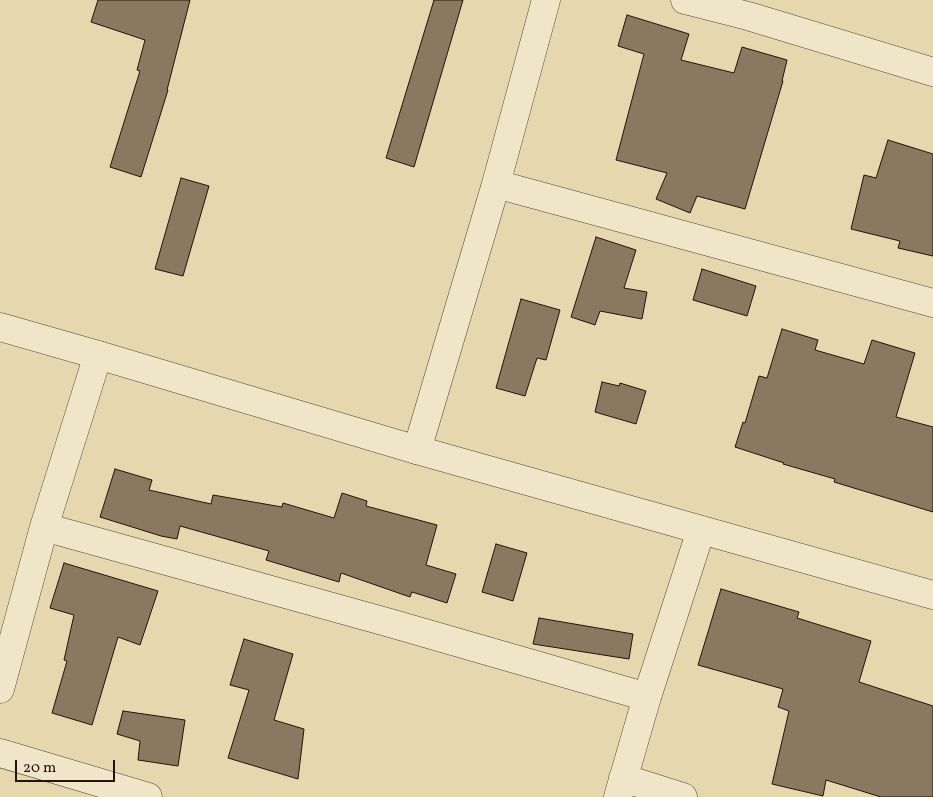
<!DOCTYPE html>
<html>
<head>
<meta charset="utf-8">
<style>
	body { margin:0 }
	#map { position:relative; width:933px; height:797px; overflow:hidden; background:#e6d8ae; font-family:Vollkorn,serif }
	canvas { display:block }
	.scale { position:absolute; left:15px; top:760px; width:100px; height:22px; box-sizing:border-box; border:2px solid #25120b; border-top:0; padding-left:6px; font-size:15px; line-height:18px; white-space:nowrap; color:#25120b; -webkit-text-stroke:4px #efe6ca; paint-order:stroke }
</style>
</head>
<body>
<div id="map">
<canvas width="933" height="797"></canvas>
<div class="scale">20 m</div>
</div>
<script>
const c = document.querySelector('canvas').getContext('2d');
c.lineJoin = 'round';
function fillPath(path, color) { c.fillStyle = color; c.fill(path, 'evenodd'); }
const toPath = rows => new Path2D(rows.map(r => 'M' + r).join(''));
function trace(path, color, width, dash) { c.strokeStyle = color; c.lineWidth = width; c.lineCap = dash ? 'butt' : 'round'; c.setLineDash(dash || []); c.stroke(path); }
const building = toPath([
	[98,0,190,0,167,90,168,90,141,177,110,167,140,71,137,70,145,40,91,22,98,0],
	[434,0,463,0,414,167,386,158,434,0],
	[627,15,689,34,681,60,734,73,742,47,787,60,782,81,783,81,745,209,697,196,690,213,656,199,667,173,616,160,644,54,618,46,627,15],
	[888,140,933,154,933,256,898,248,900,241,851,229,864,175,876,178,888,140],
	[181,178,209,186,183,276,155,269,181,178],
	[596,237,636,250,624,288,647,292,642,319,600,311,595,325,571,317,596,237],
	[702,269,756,286,747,316,693,300,702,269],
	[521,299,560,310,546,360,537,358,525,396,496,388,521,299],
	[782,329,818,340,815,350,864,364,872,340,915,353,896,417,933,427,933,512,834,482,835,479,783,464,784,463,735,447,743,422,745,423,759,376,767,378,782,329],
	[602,382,619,386,620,383,646,391,636,424,595,412,602,382],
	[115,469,152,480,149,490,211,504,213,495,282,507,283,503,334,518,342,493,367,501,366,506,437,525,426,565,456,574,447,603,412,592,410,597,341,573,339,582,266,560,269,551,180,526,177,539,161,536,100,517,115,469],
	[496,544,527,553,513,601,482,592,496,544],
	[64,563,158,591,140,645,118,637,92,725,52,713,67,661,64,660,74,615,50,608,64,563],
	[721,589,799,612,797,618,871,641,859,682,933,706,933,797,881,797,826,780,823,796,772,784,789,711,778,707,783,689,698,665,721,589],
	[539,618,633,634,629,659,533,644,539,618],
	[244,639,293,654,274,720,304,729,298,779,228,758,249,690,230,685,244,639],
	[123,711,185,720,178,766,138,760,140,741,117,734,123,711]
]);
fillPath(building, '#897960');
trace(building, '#25120b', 1);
const minor = toPath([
	[685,0,748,16,933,72],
	[496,184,933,303],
	[417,450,496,184,546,0],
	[44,527,390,623,647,697],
	[0,689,44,527,98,355],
	[0,753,148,797],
	[623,778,683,797],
	[618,797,647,697,701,530]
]);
const tertiary = toPath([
	[0,327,98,355,417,450,933,595]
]);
trace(minor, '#554434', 29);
trace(tertiary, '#554434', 29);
trace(minor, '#efe6ca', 28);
trace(tertiary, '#efe6ca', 28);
</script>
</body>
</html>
